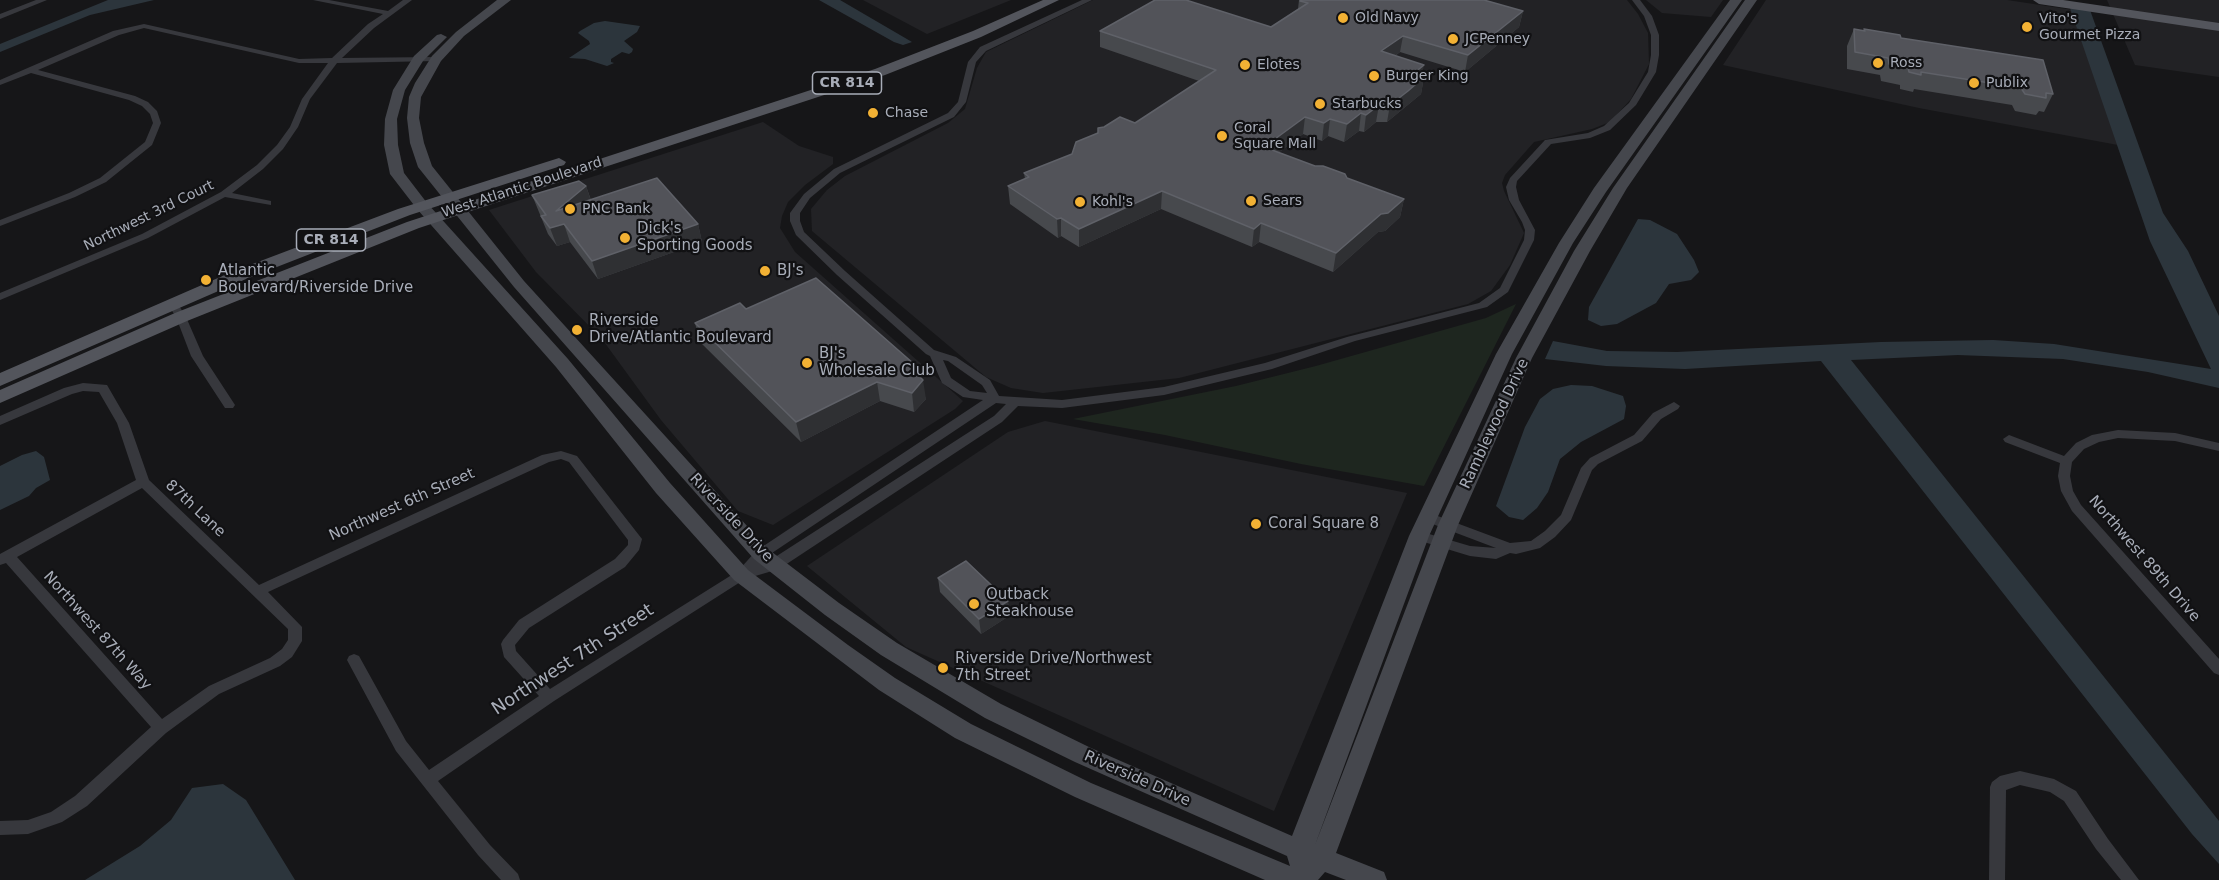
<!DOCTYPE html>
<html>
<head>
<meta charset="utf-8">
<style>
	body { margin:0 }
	canvas { display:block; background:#161618 }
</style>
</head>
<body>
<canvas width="2219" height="880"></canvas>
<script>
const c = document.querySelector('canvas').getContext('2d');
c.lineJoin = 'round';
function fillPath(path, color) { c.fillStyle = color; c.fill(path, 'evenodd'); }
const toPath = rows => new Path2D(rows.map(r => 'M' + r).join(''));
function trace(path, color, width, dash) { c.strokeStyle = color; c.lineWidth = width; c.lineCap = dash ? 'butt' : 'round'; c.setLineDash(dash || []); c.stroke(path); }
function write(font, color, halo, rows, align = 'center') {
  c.font = font + ' "DejaVu Sans",sans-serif'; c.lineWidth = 4.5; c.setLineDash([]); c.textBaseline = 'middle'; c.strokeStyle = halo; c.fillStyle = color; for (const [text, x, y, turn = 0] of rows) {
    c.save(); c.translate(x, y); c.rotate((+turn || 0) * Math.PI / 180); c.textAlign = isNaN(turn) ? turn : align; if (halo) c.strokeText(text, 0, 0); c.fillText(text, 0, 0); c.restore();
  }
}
fillPath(toPath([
	[863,0,1011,0,927,34],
	[1093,0,1627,0,1638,14,1648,33,1649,64,1631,99,1610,122,1592,129,1534,142,1505,175,1502,183,1504,191,1524,233,1510,265,1491,291,1468,304,1179,378,1043,393,1011,388,986,377,812,231,811,209,827,190,845,176,948,123,965,109,977,68,986,52],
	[1646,0,1723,0,1711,17,1662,13],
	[1766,0,2007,0,2073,10,2118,145,1919,108,1723,65],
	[2107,0,2219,0,2219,77,2135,65],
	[763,122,799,146,833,157,833,164,805,185,788,202,782,216,780,228,795,252,963,401,955,409,773,525,738,511,661,420,602,339,536,272,489,210],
	[1045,421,1407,493,1274,811,906,647,807,566,1008,432]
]), '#222225');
fillPath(toPath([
	[1516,304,1424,486,1301,464,1165,435,1073,419,1236,386,1316,366,1486,318]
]), '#1e261f');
fillPath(toPath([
	[108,0,154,0,90,15,0,52,0,44],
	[819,0,840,0,912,42,903,45,894,42],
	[2070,8,2090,10,2163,213,2188,251,2219,316,2219,388,2148,372,2063,359,1958,355,1851,360,2219,821,2219,864,2192,834,1821,361,1685,369,1606,366,1545,359,1553,341,1607,351,1677,352,1881,342,1993,340,2054,344,2211,369,2150,241],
	[605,21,640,26,637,32,624,41,633,49,632,52,629,54,622,52,611,59,611,62,614,63,607,66,585,59,569,58,590,44,589,41,578,33,580,31,594,23],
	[1638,219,1650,220,1677,234,1694,260,1699,272,1691,280,1669,284,1656,303,1617,324,1601,326,1588,320,1589,307],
	[1571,385,1592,386,1623,396,1626,406,1624,419,1581,442,1560,459,1548,492,1537,508,1523,520,1509,517,1496,506,1525,427,1540,399,1553,389],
	[36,451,44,457,50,480,36,488,29,496,0,510,0,466,22,455],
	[223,784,246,800,295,880,85,880,140,846,171,820,192,788]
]), '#2c353c');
fillPath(toPath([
	[36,0,47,0,0,19,0,14,36,0],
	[313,0,329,0,388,11,403,0,412,0,374,28,342,58,436,57,440,59,436,61,337,63,310,99,298,127,283,149,263,169,232,193,271,201,271,205,225,197,148,238,0,300,0,293,142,234,221,192,257,165,277,145,290,127,302,99,328,63,299,63,144,28,119,35,38,70,135,96,148,102,157,111,161,123,152,145,106,182,75,197,0,226,0,220,69,193,100,178,145,142,153,123,150,114,142,106,129,100,31,73,0,85,0,80,113,31,144,24,299,59,332,58,368,24,383,14,313,0],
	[1082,0,1092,0,986,51,976,62,966,102,954,117,840,173,810,198,800,213,800,221,804,232,845,271,934,350,956,357,990,380,999,396,1062,400,1164,387,1265,363,1347,337,1479,303,1500,288,1524,240,1525,230,1522,222,1509,200,1506,187,1510,178,1545,140,1588,133,1604,126,1629,103,1648,72,1651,55,1651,35,1644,16,1632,0,1640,0,1652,16,1659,35,1659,55,1656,72,1636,105,1610,130,1590,138,1551,144,1517,181,1516,187,1519,200,1535,230,1534,240,1508,292,1487,307,1355,341,1272,369,1164,395,1062,408,1018,406,1002,422,779,569,745,579,554,701,438,781,490,845,518,874,520,880,501,880,478,855,396,751,347,660,349,656,354,654,359,656,406,741,429,770,539,696,504,657,501,644,503,640,519,620,615,559,628,545,628,540,569,462,561,459,549,462,268,592,302,627,302,641,292,657,280,666,219,694,166,733,87,806,62,822,28,834,0,835,0,821,28,820,51,812,75,796,151,727,6,563,0,565,0,554,136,480,117,423,99,392,83,391,72,394,0,425,0,416,64,388,83,383,107,385,129,423,149,480,259,585,542,455,561,451,577,456,642,539,639,550,625,567,529,628,515,645,516,651,550,689,738,571,756,551,983,400,963,397,942,383,930,356,926,354,837,275,796,235,790,221,790,213,804,194,834,169,948,113,958,102,968,62,980,47,1082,0],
	[943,360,948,361,982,385,987,393,970,391,951,378,943,360],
	[996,403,1006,404,994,416,769,561,760,564,766,557,996,403],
	[142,488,288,629,288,640,282,649,270,658,209,686,162,719,17,557,142,488],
	[172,300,176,301,186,317,203,356,235,405,233,408,225,408,191,356,176,317,167,303,172,300],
	[1674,402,1680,406,1678,409,1661,419,1642,441,1598,464,1592,470,1571,520,1555,537,1540,548,1516,554,1510,553,1496,559,1470,556,1414,539,1412,536,1414,533,1419,531,1470,546,1496,548,1422,520,1421,517,1422,514,1427,512,1510,543,1531,541,1545,531,1561,515,1581,468,1590,458,1634,435,1653,413,1674,402],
	[2118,430,2175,433,2219,443,2219,451,2175,441,2118,438,2099,442,2084,449,2072,462,2070,476,2073,491,2081,505,2219,659,2219,675,2214,673,2072,511,2061,491,2058,476,2060,463,2005,442,2003,439,2009,435,2064,456,2076,443,2092,435,2118,430],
	[2020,771,2054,779,2076,791,2108,839,2139,880,2121,880,2096,849,2064,801,2050,792,2020,785,2006,790,2005,880,1989,880,1990,787,1992,782,2000,776,2020,771]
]), '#37383d');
fillPath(toPath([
	[497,0,511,0,464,36,441,61,421,97,419,118,424,143,432,166,524,281,768,549,839,603,897,643,1001,704,1091,748,1292,836,1409,536,1496,354,1559,243,1594,188,1730,0,1742,0,1606,192,1573,243,1512,354,1429,536,1315,845,1438,525,1516,358,1574,251,1613,188,1745,0,1757,0,1627,188,1590,251,1532,358,1458,525,1336,853,1384,872,1387,880,1346,880,1325,872,1318,880,1265,880,1075,797,955,738,879,690,734,580,656,493,556,367,417,209,390,174,384,145,385,119,393,90,414,56,437,35,441,34,447,37,423,61,405,90,397,119,398,145,404,173,427,203,568,359,670,483,748,570,848,645,895,678,971,724,1091,783,1290,866,1287,856,1075,762,985,718,881,655,825,615,754,559,514,287,418,167,410,143,407,118,409,97,415,83,432,56,456,32,497,0]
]), '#45474d');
fillPath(toPath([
	[1043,0,1059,0,981,37,885,75,419,228,187,321,0,403,0,390,175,313,407,222,875,69,973,31,1043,0],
	[2033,0,2063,0,2219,23,2219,31,2039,4,2033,0],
	[559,158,566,162,564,165,410,215,246,279,0,386,0,373,234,271,398,209,559,158]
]), '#53555c');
fillPath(toPath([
	[1299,0,1484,0,1523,11,1519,27,1465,72,1400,52,1395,56,1422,76,1424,77,1421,94,1387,122,1376,122,1364,132,1359,131,1344,142,1328,136,1322,141,1303,134,1278,153,1404,199,1400,217,1385,231,1378,232,1333,272,1259,242,1252,247,1161,209,1079,247,1061,236,1058,238,1010,204,1008,186,1025,179,1024,173,1072,154,1104,127,1135,123,1199,81,1100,47,1100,31,1271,27,1298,9],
	[1854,29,1864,31,1864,29,1901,38,2053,94,2044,112,2039,111,2036,115,2015,111,2012,105,1914,89,1913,92,1900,89,1900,85,1881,81,1880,75,1847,69,1847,46],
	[586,186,591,200,698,224,702,242,598,279,570,242,557,246,548,234,532,195],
	[746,309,914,364,915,371,926,399,914,412,880,401,801,442,700,342,695,323],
	[938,578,1008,601,1009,616,981,634,940,592]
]), '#47494d');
fillPath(toPath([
	[1523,11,1519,27,1465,72,1468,55],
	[1403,36,1400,52,1378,68,1381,51],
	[1424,65,1421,80,1424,77,1421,94,1387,122,1390,105,1413,74],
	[1379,105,1376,122,1364,132,1366,115],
	[1361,113,1359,131,1344,142,1347,124],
	[1305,117,1303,134,1262,165,1264,147],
	[1330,119,1328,136,1322,141,1324,123],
	[586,186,592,204,564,224,570,242,557,246,550,228,556,211],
	[1162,191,1161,209,1079,247,1079,229],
	[1404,199,1400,217,1385,231,1378,232,1333,272,1336,253,1381,214],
	[1061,218,1061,236,1058,238,1057,219],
	[1261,223,1259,242,1252,247,1254,229],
	[698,224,702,242,598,279,592,261],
	[923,380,926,399,914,412,912,393],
	[877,382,880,401,801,442,796,422],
	[1008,601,1009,616,981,634,979,619]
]), '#2f3033');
const building = toPath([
	[1155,0,1186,0,1271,27,1308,3,1300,1,1301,0,1484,0,1523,11,1468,55,1403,36,1381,51,1424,65,1413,74,1424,77,1408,91,1390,105,1379,105,1366,115,1361,113,1347,124,1330,119,1324,123,1305,117,1264,147,1315,166,1323,166,1345,174,1347,178,1404,199,1388,213,1381,214,1336,253,1261,223,1254,229,1162,191,1079,229,1061,218,1057,219,1008,186,1029,177,1024,173,1072,154,1076,142,1098,133,1098,128,1104,127,1120,117,1135,123,1216,70,1100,31,1155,0],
	[1854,29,1865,31,1864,29,1900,35,1901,38,2043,60,2053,94,2046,93,2046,98,2025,94,2021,88,1921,72,1921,75,1909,72,1908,68,1889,64,1888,58,1855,52,1854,29],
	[657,178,698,224,592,261,564,224,550,228,541,216,546,215,532,195,579,181,586,186,556,211,657,178],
	[816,278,914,364,909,366,923,380,912,393,877,382,796,422,695,323,740,303,746,309,816,278],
	[966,561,1008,601,979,619,938,578,966,561]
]);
fillPath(building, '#525359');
trace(building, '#5f6168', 1.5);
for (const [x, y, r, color] of [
	[1343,18,6,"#f2b134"],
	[2027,27,6,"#f2b134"],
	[1453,39,6,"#f2b134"],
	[1878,63,6,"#f2b134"],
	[1245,65,6,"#f2b134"],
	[1374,76,6,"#f2b134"],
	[1974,83,6,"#f2b134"],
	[1320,104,6,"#f2b134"],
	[873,113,6,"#f2b134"],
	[1222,136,6,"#f2b134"],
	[1251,201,6,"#f2b134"],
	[1080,202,6,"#f2b134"],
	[570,209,6,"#f2b134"],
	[625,238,6,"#f2b134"],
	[765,271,6,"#f2b134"],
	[206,280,6,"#f2b134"],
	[577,330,6,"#f2b134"],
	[807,363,6,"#f2b134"],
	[1256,524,6,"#f2b134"],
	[974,604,6,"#f2b134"],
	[943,668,6,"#f2b134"]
]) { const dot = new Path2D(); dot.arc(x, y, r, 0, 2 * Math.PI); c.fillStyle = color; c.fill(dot); trace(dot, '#111113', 2); }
write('14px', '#a8adb8', '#111113', [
	["Old Navy",1355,18],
	["Vito's",2039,19],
	["Gourmet Pizza",2039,35],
	["JCPenney",1465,39],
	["Ross",1890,63],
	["Elotes",1257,65],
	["Burger King",1386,76],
	["Publix",1986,83],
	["Starbucks",1332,104],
	["Chase",885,113],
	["Coral",1234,128],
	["Square Mall",1234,144],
	["Sears",1263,201],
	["Kohl's",1092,202],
	["PNC Bank",582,209]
], 'left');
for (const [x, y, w] of [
	[847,83,69],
	[331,240,69]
]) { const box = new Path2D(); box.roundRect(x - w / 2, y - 11, w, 22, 4.5); c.fillStyle = '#111113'; c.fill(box); trace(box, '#a8adb8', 1.5); }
write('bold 14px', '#a8adb8', null, [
	["CR 814",847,83],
	["CR 814",331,240]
]);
write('14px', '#a8adb8', '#111113', [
	["West Atlantic Boulevard",522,188,-18],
	["Northwest 3rd Court",149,216,-26]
]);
write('15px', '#a8adb8', '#111113', [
	["Dick's",637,229],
	["Sporting Goods",637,246],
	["Atlantic",218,271],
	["Boulevard/Riverside Drive",218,288],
	["BJ's",777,271],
	["Riverside",589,321],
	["Drive/Atlantic Boulevard",589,338],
	["BJ's",819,354],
	["Wholesale Club",819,371],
	["Coral Square 8",1268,524],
	["Outback",986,595],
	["Steakhouse",986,612],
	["Riverside Drive/Northwest",955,659],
	["7th Street",955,676]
], 'left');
write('15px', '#a8adb8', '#111113', [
	["Ramblewood Drive",1495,424,-65],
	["Northwest 6th Street",402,505,-24],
	["87th Lane",195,509,43],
	["Riverside Drive",731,518,47],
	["Northwest 89th Drive",2144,559,49],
	["Northwest 87th Way",97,631,48],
	["Riverside Drive",1137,779,24]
]);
write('18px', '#a8adb8', '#111113', [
	["Northwest 7th Street",573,660,-33]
]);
</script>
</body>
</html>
